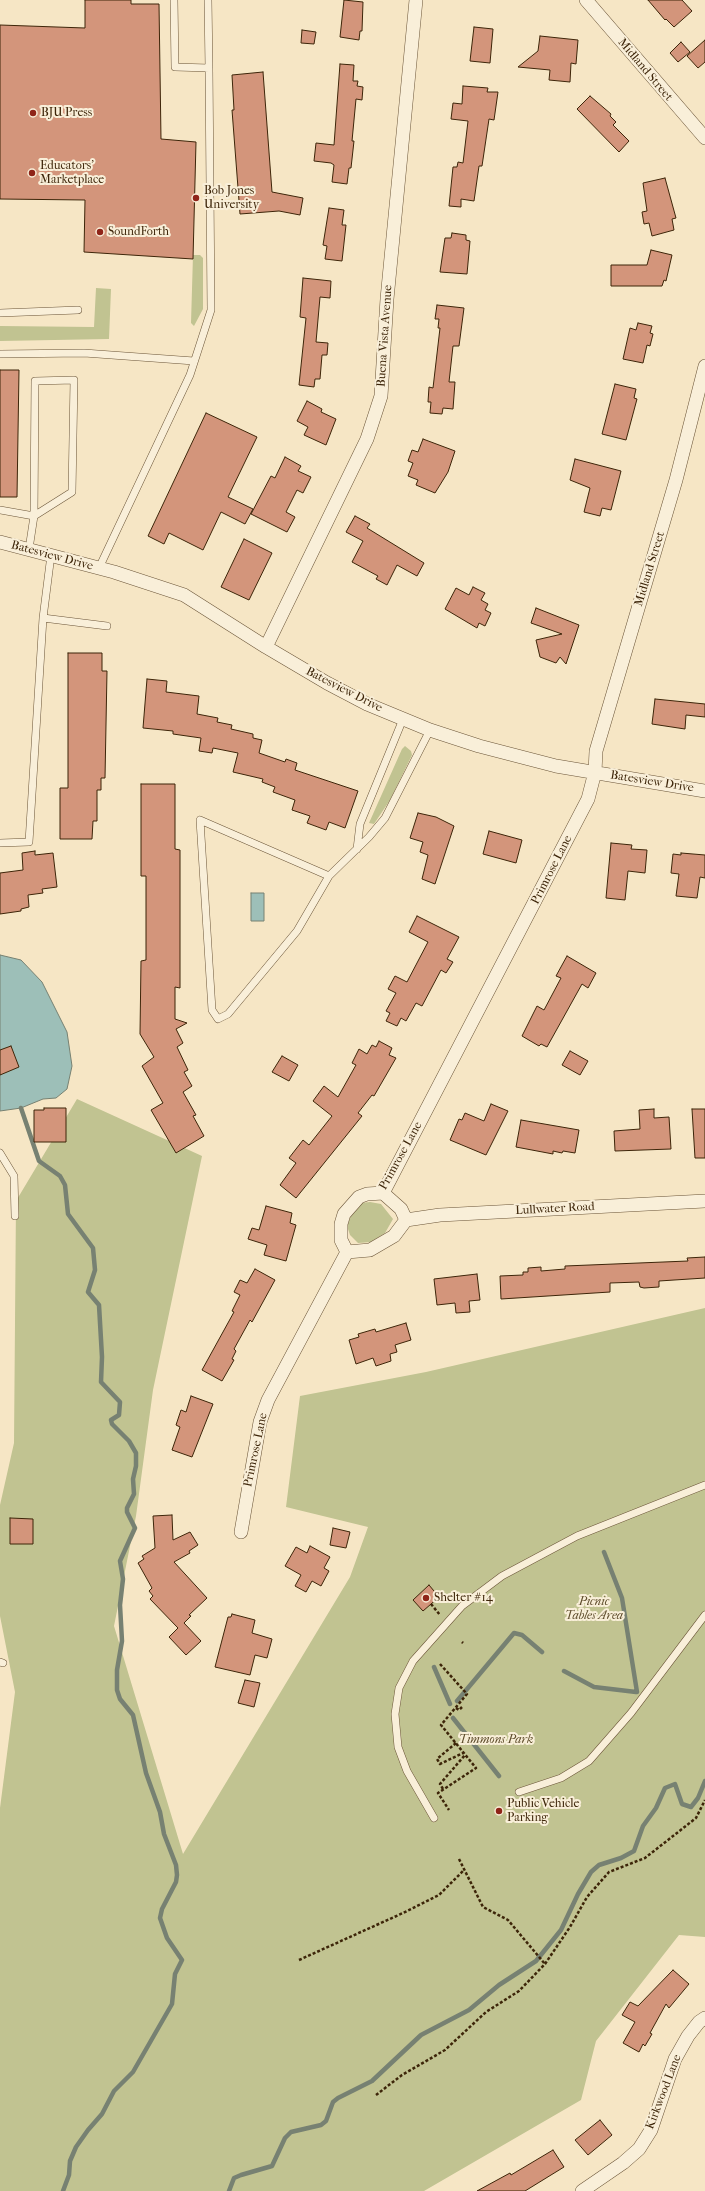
<!DOCTYPE html>
<html>
<head>
<meta charset="utf-8">
<style>
	body { margin:0 }
	canvas { display:block; background:#f6e6c5 }
</style>
</head>
<body>
<canvas width="705" height="2191"></canvas>
<script>
const c = document.querySelector('canvas').getContext('2d');
c.lineJoin = 'round';
function fillPath(path, color) { c.fillStyle = color; c.fill(path, 'evenodd'); }
const toPath = rows => new Path2D(rows.map(r => 'M' + r).join(''));
function trace(path, color, width, dash) { c.strokeStyle = color; c.lineWidth = width; c.lineCap = dash ? 'butt' : 'round'; c.setLineDash(dash || []); c.stroke(path); }
function write(font, color, halo, rows, align = 'center') {
  c.font = font + ' "IM FELL French Canon",serif'; c.lineWidth = 4; c.setLineDash([]); c.textBaseline = 'middle'; c.strokeStyle = halo; c.fillStyle = color; for (const [text, x, y, turn = 0] of rows) {
    c.save(); c.translate(x, y); c.rotate((+turn || 0) * Math.PI / 180); c.textAlign = isNaN(turn) ? turn : align; if (halo) c.strokeText(text, 0, 0); c.fillText(text, 0, 0); c.restore();
  }
}
fillPath(toPath([
	[193,255,200,255,203,258,203,309,194,326,191,323],
	[96,288,111,289,109,339,0,341,0,326,94,327],
	[405,746,411,751,412,755,390,800,374,824,369,823,402,749],
	[77,1099,202,1156,153,1390,136,1516,114,1626,183,1854,350,1577,368,1527,286,1507,300,1396,426,1372,705,1308,705,1937,679,1935,596,2041,581,2100,424,2191,0,2191,0,1808,15,1692,0,1616,0,1505,14,1443,16,1201],
	[370,1202,381,1204,393,1219,385,1233,371,1242,358,1243,350,1235,347,1226,352,1213,361,1203]
]), '#c1c391');
const water = toPath([
	[251,893,264,893,264,921,251,921,251,893],
	[0,955,21,960,42,982,67,1032,72,1066,67,1089,56,1098,43,1099,21,1108,0,1111,0,955]
]);
fillPath(water, '#9dbfb8');
trace(water, '#778172', 1);
trace(toPath([
	[21,1108,39,1161,60,1176,65,1185,68,1214,93,1248,95,1270,88,1292,99,1305,102,1357,101,1382,120,1402,119,1415,111,1420,112,1424,129,1441,136,1453,136,1466,133,1479,134,1494,127,1508,127,1512,135,1528,120,1561,123,1579,120,1605,122,1641,117,1670,117,1690,120,1699,133,1715,146,1773,160,1812,164,1834,176,1865,177,1875,176,1882,162,1909,160,1918,167,1938,182,1960,175,1974,172,2004,133,2072,114,2091,102,2114,88,2130,76,2147,70,2161,69,2175,63,2191],
	[604,1552,622,1598,637,1692],
	[434,1667,450,1704],
	[564,1671,594,1687,636,1692],
	[457,1701,514,1633,522,1635,542,1652],
	[453,1718,499,1776],
	[229,2191,234,2178,241,2175,272,2166,285,2138,291,2132,321,2125,326,2121,333,2102,338,2098,372,2081,421,2035,469,2010,499,1985,536,1961,561,1930,578,1894,591,1872,599,1865,621,1858,634,1851,643,1826,656,1808,665,1788,675,1784,682,1804,691,1807,698,1798,705,1781]
]), '#778172', 4.5);
const building = toPath([
	[85,0,131,0,131,4,159,4,161,139,196,142,193,259,84,252,85,200,0,199,0,25,85,28,85,0],
	[344,0,363,2,362,31,360,31,359,40,340,37,344,0],
	[648,0,682,0,692,11,674,27,666,19,665,20,648,0],
	[474,27,493,29,490,63,470,61,474,27],
	[302,30,316,32,314,44,301,43,302,30],
	[540,36,578,40,576,64,571,63,570,82,549,80,550,70,518,67,538,51,540,36],
	[705,40,705,62,698,68,687,56,705,40],
	[681,42,690,52,678,62,670,53,681,42],
	[340,64,354,65,353,81,358,81,357,86,363,87,362,100,356,99,352,141,354,141,351,168,349,168,347,184,332,182,334,165,331,163,314,161,316,143,334,145,340,64],
	[263,72,272,192,303,198,300,215,279,211,240,214,232,110,234,110,232,75,263,72],
	[463,86,488,88,487,92,498,92,494,120,489,119,482,166,479,166,474,201,461,199,461,207,449,206,453,167,457,167,458,162,463,163,468,121,451,119,453,103,462,104,463,86],
	[590,96,611,114,610,116,616,122,613,125,629,141,619,152,577,109,590,96],
	[665,178,676,218,672,219,674,230,652,236,649,223,644,224,642,212,647,211,643,183,665,178],
	[329,208,344,210,342,225,346,225,342,261,325,259,327,246,323,245,329,208],
	[452,233,466,235,466,240,470,241,467,274,440,272,445,238,451,238,452,233],
	[651,250,672,255,666,281,664,280,662,286,611,286,611,265,647,265,651,250],
	[303,278,331,281,330,298,320,297,316,342,328,343,327,355,322,355,320,379,315,379,314,387,299,385,306,318,300,317,303,278],
	[437,305,464,308,459,346,453,346,449,382,455,382,453,409,443,408,442,414,430,413,431,402,428,402,429,387,433,388,440,328,438,328,439,319,435,319,437,305],
	[638,323,652,326,650,333,653,334,650,346,647,345,643,363,623,359,630,328,636,330,638,323],
	[0,370,19,370,17,497,0,497,0,370],
	[615,384,636,389,634,398,637,399,626,440,602,434,615,384],
	[307,401,322,409,321,412,336,419,326,445,304,435,308,427,297,421,307,401],
	[206,413,257,437,228,497,253,509,245,524,221,512,203,550,169,533,164,544,148,536,206,413],
	[423,439,455,451,448,472,435,493,416,485,418,480,408,476,413,463,408,461,412,450,418,452,423,439],
	[285,457,301,466,298,471,311,477,303,493,297,490,286,512,295,517,287,532,251,514,271,476,275,478,285,457],
	[575,459,621,471,611,510,602,508,600,516,584,512,590,488,570,480,575,459],
	[355,516,370,524,367,528,424,563,417,576,397,565,387,585,376,579,378,576,352,562,363,541,346,532,355,516],
	[244,539,272,553,249,600,221,587,244,539],
	[473,587,485,593,481,600,488,604,485,610,491,613,485,626,479,623,477,628,445,609,456,588,469,595,473,587],
	[536,608,579,625,566,664,560,657,556,663,540,657,536,640,562,634,531,623,536,608],
	[68,653,102,653,102,671,107,671,105,778,101,778,101,790,97,790,97,821,93,821,92,839,60,839,60,788,68,788,68,653],
	[147,679,167,681,166,692,199,696,197,714,218,718,217,722,232,725,231,729,253,734,253,738,262,740,259,753,285,762,286,759,297,763,295,770,358,791,345,828,329,822,326,830,307,823,310,816,292,810,295,800,273,792,275,787,262,782,263,779,233,772,238,753,213,748,212,753,199,751,201,738,173,734,173,731,143,728,147,679],
	[655,699,705,704,705,717,686,715,685,729,652,724,655,699],
	[141,784,175,784,175,849,180,850,180,988,175,987,175,1019,187,1023,176,1029,183,1043,177,1047,188,1070,184,1072,192,1086,183,1092,196,1115,193,1116,204,1136,176,1153,151,1110,163,1103,142,1066,154,1057,140,1034,141,961,146,960,146,876,141,876,141,784],
	[418,813,436,817,454,826,435,884,422,879,428,855,420,852,423,842,410,838,418,813],
	[489,831,522,840,516,863,483,854,489,831],
	[611,843,632,845,631,849,647,850,645,873,628,871,625,900,606,898,611,843],
	[35,851,35,855,53,853,57,887,42,889,43,893,28,895,29,907,21,909,21,911,0,914,0,873,23,870,22,853,35,851],
	[681,853,705,855,705,878,700,877,697,898,676,896,679,874,671,873,673,854,681,855,681,853],
	[417,916,459,937,447,959,453,962,446,973,441,970,422,1006,416,1003,406,1021,401,1018,397,1026,386,1021,390,1013,386,1011,396,993,388,989,395,976,407,982,428,942,409,932,417,916],
	[567,956,596,973,588,988,582,984,547,1047,541,1044,539,1046,522,1036,537,1006,544,1010,561,978,556,976,567,956],
	[379,1041,392,1048,389,1055,396,1058,374,1096,372,1095,358,1113,362,1116,296,1198,280,1185,296,1163,289,1158,303,1140,309,1145,332,1116,313,1101,324,1086,338,1097,356,1065,352,1063,359,1049,367,1054,372,1045,376,1047,379,1041],
	[11,1046,19,1067,0,1075,0,1050,11,1046],
	[570,1051,588,1061,580,1075,562,1065,570,1051],
	[282,1056,298,1065,289,1081,272,1072,282,1056],
	[491,1104,508,1111,486,1155,450,1140,459,1119,462,1120,465,1113,484,1121,491,1104],
	[44,1108,66,1108,66,1142,34,1142,34,1110,44,1110,44,1108],
	[654,1109,654,1118,669,1117,671,1149,615,1151,614,1131,640,1129,639,1110,654,1109],
	[692,1109,705,1109,705,1158,695,1158,692,1109],
	[521,1120,579,1130,575,1153,563,1151,562,1153,553,1151,553,1154,516,1147,521,1120],
	[266,1206,292,1213,290,1223,296,1225,286,1261,264,1255,267,1245,248,1239,252,1228,259,1230,266,1206],
	[705,1257,705,1278,659,1281,659,1287,644,1288,640,1287,639,1282,610,1283,610,1292,501,1299,500,1276,523,1275,523,1272,528,1272,528,1268,541,1267,541,1271,565,1269,565,1266,688,1261,687,1258,705,1257],
	[255,1269,275,1280,252,1322,250,1320,234,1349,236,1351,232,1359,234,1360,222,1381,202,1370,234,1312,232,1311,240,1295,234,1292,240,1280,247,1283,255,1269],
	[477,1274,480,1300,469,1301,470,1312,456,1313,455,1303,437,1305,434,1279,477,1274],
	[406,1323,411,1340,395,1345,397,1352,390,1354,391,1361,376,1366,373,1358,356,1364,349,1340,359,1337,358,1334,375,1329,376,1332,406,1323],
	[191,1396,213,1404,192,1457,172,1450,180,1427,176,1425,181,1410,186,1412,191,1396],
	[172,1515,173,1540,190,1532,198,1545,189,1551,190,1553,174,1562,207,1598,189,1615,191,1616,184,1623,201,1641,186,1655,169,1637,178,1628,150,1599,153,1596,149,1591,152,1588,138,1563,144,1559,142,1556,155,1548,153,1516,172,1515],
	[10,1518,33,1519,33,1544,10,1544,10,1518],
	[333,1528,350,1532,346,1548,330,1545,333,1528],
	[310,1546,330,1557,324,1568,329,1571,321,1586,312,1581,306,1592,295,1586,301,1575,285,1566,296,1547,307,1553,310,1546],
	[429,1585,439,1597,423,1611,413,1600,429,1585],
	[232,1614,255,1620,252,1633,272,1639,267,1658,255,1655,250,1675,215,1667,228,1617,231,1617,232,1614],
	[245,1680,260,1683,254,1707,238,1703,245,1680],
	[673,1970,689,1984,669,2008,666,2004,650,2033,652,2034,645,2046,643,2044,639,2052,623,2043,635,2022,622,2015,630,2002,638,2006,673,1970],
	[600,2120,612,2135,588,2155,575,2140,600,2120],
	[553,2150,564,2167,525,2191,477,2191,510,2173,511,2175,553,2150]
]);
fillPath(building, '#d3957b');
trace(building, '#3d2509', 1);
const lane = toPath([
	[174,0,175,67,209,68,208,0],
	[0,313,78,310],
	[0,354,84,353,194,361],
	[0,510,34,516,72,492,74,380,35,381,34,516,29,549],
	[99,568,190,375,211,310,209,68],
	[43,618,107,626],
	[0,843,29,842,43,618,51,555],
	[357,849,360,824,403,719],
	[329,876,200,820,212,1010,218,1019,228,1014,297,931,329,876,369,837,385,818,430,730],
	[0,1153,14,1176,15,1216],
	[0,1662,3,1663],
	[519,1792,561,1778,589,1761,631,1713,705,1615],
	[434,1818,407,1771,398,1747,395,1714,399,1688,413,1661,462,1606,502,1576,577,1536,705,1485]
]);
const street = toPath([
	[586,0,705,138],
	[0,542,114,572,184,595,266,647,327,683,367,704,430,730,479,746,556,766,705,791],
	[266,647,367,439,381,396,387,299,416,0],
	[383,1193,401,1209,406,1220,440,1215,705,1201],
	[347,1252,370,1250,394,1236,406,1220],
	[241,1532,260,1422,268,1400,347,1252,341,1240,341,1224,344,1214,359,1197,367,1194,383,1193,588,799,595,772,596,751,676,480,705,366],
	[582,2191,623,2163,639,2149,651,2130,675,2059,688,2036,699,2022,705,2018]
]);
trace(lane, '#6b5538', 8);
trace(street, '#6b5538', 14);
trace(toPath([
	[431,1604,440,1615],
	[462,1642,463,1643],
	[440,1664,467,1694,441,1725,476,1768,438,1793,449,1810],
	[456,1708,459,1710,462,1707],
	[456,1743,437,1759,440,1764,463,1753],
	[443,1789,440,1784,465,1755],
	[459,1859,483,1907,508,1920,545,1964],
	[299,1960,403,1913,439,1895,464,1870],
	[376,2095,402,2075,445,2050,486,2012,519,1991,545,1964,570,1927,587,1897,609,1872,645,1858,696,1818,705,1800]
]), '#3d2509', 2.5, [3, 2]);
trace(lane, '#f9efd9', 7);
trace(street, '#f9efd9', 13);
for (const [x, y, r, color] of [
	[33,113,4,"#8f2418"],
	[32,173,4,"#8f2418"],
	[196,198,4,"#8f2418"],
	[100,232,4,"#8f2418"],
	[426,1598,4,"#8f2418"],
	[499,1811,4,"#8f2418"]
]) { const dot = new Path2D(); dot.arc(x, y, r, 0, 2 * Math.PI); c.fillStyle = color; c.fill(dot); trace(dot, '#f9efd9', 1.5); }
write('12px', '#3d2509', '#f9efd9', [
	["Midland Street",645,70,50],
	["Buena Vista Avenue",385,336,-86],
	["Batesview Drive",52,556,15],
	["Midland Street",650,569,-73],
	["Batesview Drive",344,690,27],
	["Batesview Drive",652,782,9],
	["Primrose Lane",552,870,-63],
	["Primrose Lane",401,1156,-61],
	["Lullwater Road",555,1209,-3],
	["Primrose Lane",256,1450,-78],
	["Kirkwood Lane",664,2092,-69]
]);
write('12px', '#3d2509', '#f9efd9', [
	["BJU Press",41,113],
	["Educators'",40,166],
	["Marketplace",40,180],
	["Bob Jones",204,191],
	["University",204,205],
	["SoundForth",108,232],
	["Shelter #14",434,1598],
	["Public Vehicle",507,1804],
	["Parking",507,1818]
], 'left');
write('italic 12px', '#5e4c2b', '#f9efd9', [
	["Picnic",594,1602],
	["Tables Area",594,1616],
	["Timmons Park",496,1740]
]);
</script>
</body>
</html>
